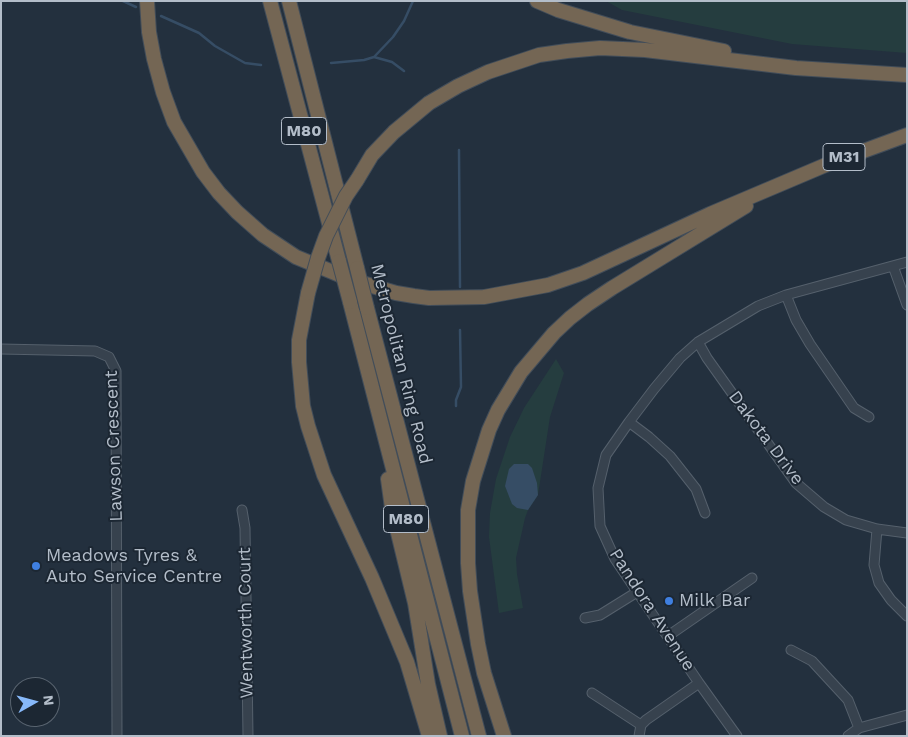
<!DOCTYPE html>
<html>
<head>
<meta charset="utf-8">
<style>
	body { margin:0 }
	#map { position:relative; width:908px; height:737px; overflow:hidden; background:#23303e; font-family:"Work Sans",sans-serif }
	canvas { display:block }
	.frame { position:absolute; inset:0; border:2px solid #b3bdc9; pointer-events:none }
	.north { position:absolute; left:10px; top:677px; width:50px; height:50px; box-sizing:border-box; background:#1c2733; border:1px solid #58636f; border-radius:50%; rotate:83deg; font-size:14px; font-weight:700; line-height:20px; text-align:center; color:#b3bdc9 }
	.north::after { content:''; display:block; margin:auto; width:18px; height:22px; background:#87b9fa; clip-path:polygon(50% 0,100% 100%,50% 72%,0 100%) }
</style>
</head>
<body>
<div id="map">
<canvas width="908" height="737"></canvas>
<div class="frame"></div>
<div class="north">N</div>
</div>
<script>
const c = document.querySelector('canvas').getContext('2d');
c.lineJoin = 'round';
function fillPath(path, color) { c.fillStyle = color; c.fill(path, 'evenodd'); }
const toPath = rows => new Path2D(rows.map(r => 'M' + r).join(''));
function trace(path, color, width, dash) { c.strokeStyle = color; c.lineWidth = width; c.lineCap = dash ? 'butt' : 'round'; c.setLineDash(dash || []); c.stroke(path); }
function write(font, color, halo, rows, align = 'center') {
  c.font = font + ' "Work Sans",sans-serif'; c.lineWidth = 4; c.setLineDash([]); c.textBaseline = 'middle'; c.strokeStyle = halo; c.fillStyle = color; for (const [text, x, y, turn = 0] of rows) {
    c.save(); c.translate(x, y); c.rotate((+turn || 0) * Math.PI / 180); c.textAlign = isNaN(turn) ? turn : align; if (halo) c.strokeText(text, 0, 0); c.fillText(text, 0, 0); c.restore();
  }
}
fillPath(toPath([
	[606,1,907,1,907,53,792,44,622,10],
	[556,359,564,373,550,417,538,495,528,510,525,518,516,558,517,574,523,608,499,613,489,537,490,513,496,479,510,437,524,408]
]), '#253d3f');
fillPath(toPath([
	[514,464,528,464,532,468,537,483,538,495,528,510,517,508,512,504,505,486,509,469]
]), '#364d65');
trace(toPath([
	[123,1,136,7],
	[161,16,199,33,215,46,245,63,261,65],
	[374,57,392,62,404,71],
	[331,63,364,60,374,57,393,37,404,21,413,1],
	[459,150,460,287],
	[456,406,456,400,461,387,460,330]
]), '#364d65', 2.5);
const minor = toPath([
	[893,266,907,305],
	[786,295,796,320,810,344,854,408,869,417],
	[698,342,707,358,796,483,824,507,846,520,877,529,907,533],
	[1,349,95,351,109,357,116,371,117,736],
	[629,422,649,437,670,456,696,489,705,513],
	[242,510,245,528,248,736],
	[877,529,874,565,879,583,891,600,907,616],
	[585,618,600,615,637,592],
	[668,636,752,578],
	[791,650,812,661,848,700,859,728],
	[592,693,641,725],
	[639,736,641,725,646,720,699,683],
	[737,736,699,683,615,559,600,526,598,488,606,455,629,422,654,389,680,358,698,342,758,306,786,295,907,262],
	[848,736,859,728,907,715]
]);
const highway = toPath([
	[147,1,149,32,154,59,163,92,174,122,203,172,219,193,237,212,263,235,296,257,352,280,396,293,414,296,429,298,484,297,548,285,583,273,710,214,828,164,907,135],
	[270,1,339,261],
	[289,1,357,268],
	[537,1,558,10,630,32,724,51],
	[357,180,372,155,394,132,429,103,458,86,488,72,539,55,567,51,600,48,645,50,796,68,907,75],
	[308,293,299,340,299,362,303,406,308,426,324,475,372,578,407,662,429,736],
	[350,302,462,736],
	[367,308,479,736],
	[388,479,392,508,415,603,428,684,440,736],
	[504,736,484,673,478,644,470,591,468,563,468,510,473,481,489,430,498,410,521,372,554,333,570,318,588,304,612,288,746,206]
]);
trace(minor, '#55606c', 11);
trace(highway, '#424d59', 16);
trace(minor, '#37424e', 9);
trace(highway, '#746654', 14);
const highwayBridge = toPath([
	[339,261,350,302],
	[357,268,367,308],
	[308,293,318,258,326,236,346,196,357,180]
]);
trace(highwayBridge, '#424d59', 16, []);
trace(highwayBridge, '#746654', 14);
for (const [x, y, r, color] of [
	[36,566,5,"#3f7fe0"],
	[669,601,5,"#3f7fe0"]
]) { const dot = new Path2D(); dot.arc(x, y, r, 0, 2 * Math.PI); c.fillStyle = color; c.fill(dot); trace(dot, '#1c2733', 2); }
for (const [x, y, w] of [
	[304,131,45],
	[844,157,42],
	[406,519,45]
]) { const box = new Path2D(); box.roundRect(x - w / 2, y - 13.5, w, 27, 4); c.fillStyle = '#1c2733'; c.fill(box); trace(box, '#b3bdc9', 1); }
write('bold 16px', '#b3bdc9', null, [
	["M80",304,131],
	["M31",844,157],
	["M80",406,519]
]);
write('18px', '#b3bdc9', '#1c2733', [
	["Metropolitan Ring Road",401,364,76],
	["Dakota Drive",766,438,53],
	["Lawson Crescent",114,446,-92],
	["Pandora Avenue",652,610,57],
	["Wentworth Court",246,623,-91]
]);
write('18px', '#b3bdc9', '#1c2733', [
	["Meadows Tyres &",46,556],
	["Auto Service Centre",46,577],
	["Milk Bar",679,601]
], 'left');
</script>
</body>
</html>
